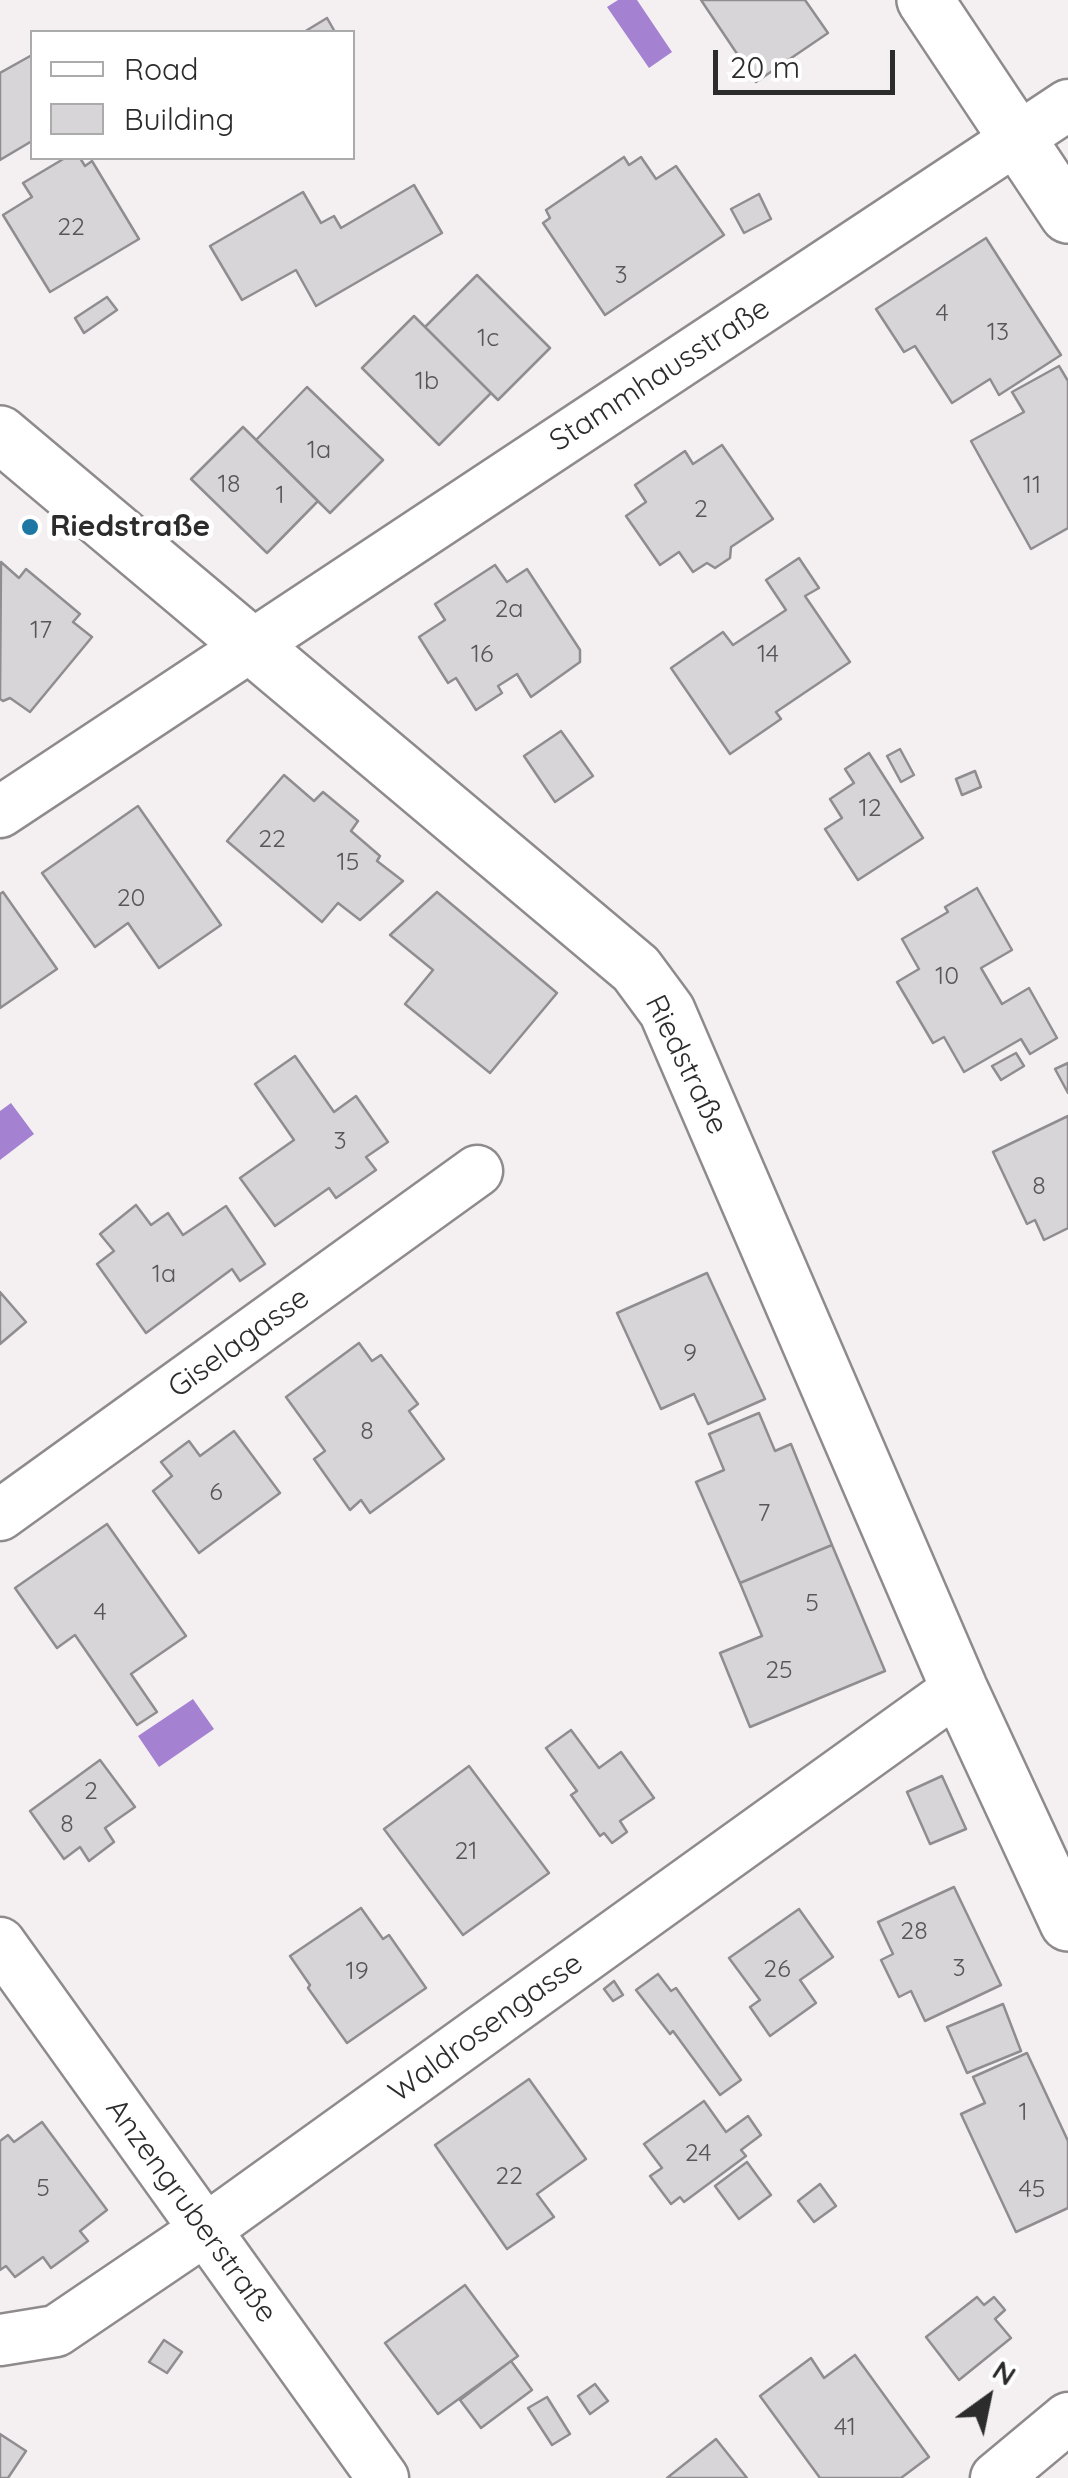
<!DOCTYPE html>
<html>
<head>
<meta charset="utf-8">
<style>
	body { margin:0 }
	#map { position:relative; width:1068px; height:2478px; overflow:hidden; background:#f4f0f2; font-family:Quicksand,sans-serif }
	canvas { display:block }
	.legend { position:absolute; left:30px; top:30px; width:325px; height:130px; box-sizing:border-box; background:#fff; border:2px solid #ababab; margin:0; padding:12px 18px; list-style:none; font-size:30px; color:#2d2c2c }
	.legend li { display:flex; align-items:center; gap:20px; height:50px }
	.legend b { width:50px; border:2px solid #ababab }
	.north { position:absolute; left:938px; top:2348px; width:100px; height:100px; -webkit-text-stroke:8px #fff; paint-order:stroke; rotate:33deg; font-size:28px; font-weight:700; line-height:40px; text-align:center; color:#2d2c2c }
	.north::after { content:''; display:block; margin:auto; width:35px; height:45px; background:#2d2c2c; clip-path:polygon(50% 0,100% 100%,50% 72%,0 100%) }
	.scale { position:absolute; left:713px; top:50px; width:182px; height:45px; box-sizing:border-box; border:5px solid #2d2c2c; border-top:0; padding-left:12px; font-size:30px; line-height:35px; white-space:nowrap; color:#2d2c2c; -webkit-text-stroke:8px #fff; paint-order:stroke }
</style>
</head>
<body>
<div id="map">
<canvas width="1068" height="2478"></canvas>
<ul class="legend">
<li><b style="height:12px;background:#fff"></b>Road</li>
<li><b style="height:28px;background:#d8d5d8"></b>Building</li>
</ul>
<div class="north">N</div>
<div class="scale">20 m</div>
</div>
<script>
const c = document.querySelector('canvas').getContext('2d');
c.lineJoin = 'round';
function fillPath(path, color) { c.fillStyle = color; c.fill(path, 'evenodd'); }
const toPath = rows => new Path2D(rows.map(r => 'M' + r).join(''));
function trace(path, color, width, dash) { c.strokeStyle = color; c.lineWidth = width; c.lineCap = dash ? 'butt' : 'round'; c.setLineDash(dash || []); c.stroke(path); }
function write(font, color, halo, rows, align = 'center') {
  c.font = font + ' Quicksand,sans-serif'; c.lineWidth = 10; c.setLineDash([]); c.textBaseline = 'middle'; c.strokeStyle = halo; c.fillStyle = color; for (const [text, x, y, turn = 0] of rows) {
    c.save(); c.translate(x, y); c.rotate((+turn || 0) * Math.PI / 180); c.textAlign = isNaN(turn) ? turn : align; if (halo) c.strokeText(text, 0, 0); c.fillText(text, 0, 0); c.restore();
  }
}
fillPath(toPath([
	[618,0,637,0,672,52,649,68,607,7],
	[11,1103,34,1134,0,1160,0,1111],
	[193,1699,214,1729,159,1767,138,1736]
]), '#a481d1');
const building = toPath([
	[701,0,805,0,828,33,756,82,701,0],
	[327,18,335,32,304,32,327,18],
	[32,55,32,141,0,160,0,73,32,55],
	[624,157,629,165,641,157,656,179,676,166,724,235,605,315,543,223,550,218,546,210,624,157],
	[65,158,80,158,85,166,92,161,139,239,50,292,3,215,32,197,23,183,65,158],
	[414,185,442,233,316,306,296,270,242,300,210,246,303,192,321,223,334,216,341,228,414,185],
	[759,194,771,219,744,233,731,209,759,194],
	[986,238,1061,355,999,395,990,379,952,403,915,346,904,352,876,309,986,238],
	[477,275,550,348,498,400,425,327,477,275],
	[107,297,117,310,84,333,75,318,107,297],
	[414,316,491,393,439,445,362,368,414,316],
	[1059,366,1068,381,1068,528,1031,549,971,441,1024,412,1012,392,1059,366],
	[307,387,383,460,330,513,256,440,307,387],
	[243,427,318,501,267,553,191,479,243,427],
	[722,445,773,519,731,547,730,558,715,568,707,563,693,572,679,552,660,565,626,516,646,502,635,485,685,451,693,464,722,445],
	[799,558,819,588,805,596,850,662,776,712,781,719,730,754,671,668,723,632,733,645,786,610,766,580,799,558],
	[1,562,19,578,26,569,80,614,73,622,92,637,30,712,10,698,3,701,0,699,1,562],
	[495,565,507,582,527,569,580,650,580,662,531,697,517,674,498,686,502,693,476,710,456,678,448,683,419,637,445,620,435,604,495,565],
	[561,731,593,776,555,802,524,756,561,731],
	[900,749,914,775,901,782,887,756,900,749],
	[869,753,923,838,858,880,825,829,842,818,830,799,854,783,845,769,869,753],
	[975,771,981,787,962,795,956,779,975,771],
	[284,775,314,801,323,792,358,821,351,831,380,856,377,861,403,881,360,920,338,903,322,922,227,841,284,775],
	[138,806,221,925,159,968,128,923,95,947,42,873,138,806],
	[977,888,1012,950,981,968,1002,1004,1029,988,1057,1038,1030,1054,1021,1039,964,1072,944,1037,933,1043,897,982,919,969,902,939,948,912,945,907,977,888],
	[3,892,57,969,0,1008,0,894,3,892],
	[437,892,557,993,490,1073,405,1004,433,970,390,935,437,892],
	[1016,1053,1024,1066,1001,1080,992,1066,1016,1053],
	[295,1056,334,1112,356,1096,388,1142,366,1157,376,1170,336,1198,329,1188,275,1226,240,1178,294,1140,255,1084,295,1056],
	[1068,1063,1068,1093,1055,1069,1068,1063],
	[1068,1116,1068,1228,1044,1240,1035,1220,1027,1224,993,1152,1068,1116],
	[136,1205,151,1225,168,1213,183,1235,226,1206,265,1264,240,1281,232,1269,146,1333,97,1264,114,1251,100,1234,136,1205],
	[707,1273,765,1399,708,1424,694,1394,661,1409,617,1313,707,1273],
	[0,1292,26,1322,0,1344,0,1292],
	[359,1343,372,1361,381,1355,418,1404,409,1411,444,1459,370,1513,361,1500,350,1510,314,1459,325,1451,286,1397,359,1343],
	[759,1413,775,1451,791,1444,832,1545,740,1583,696,1482,724,1470,709,1434,759,1413],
	[234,1431,280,1493,199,1553,153,1491,172,1476,161,1462,189,1441,200,1456,234,1431],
	[107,1524,186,1636,131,1674,157,1712,137,1725,75,1635,57,1648,15,1588,107,1524],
	[832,1545,885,1671,750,1727,720,1653,762,1636,740,1583,832,1545],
	[571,1730,599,1768,621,1752,654,1798,620,1821,627,1832,612,1843,604,1833,600,1836,571,1795,577,1791,546,1748,571,1730],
	[100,1760,135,1807,105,1828,114,1842,89,1861,80,1847,64,1859,30,1811,100,1760],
	[469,1766,549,1873,463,1935,384,1829,469,1766],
	[942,1776,966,1829,930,1844,907,1792,942,1776],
	[954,1887,1001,1985,925,2021,911,1991,899,1997,881,1960,893,1954,878,1922,954,1887],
	[361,1908,383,1939,389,1935,426,1988,347,2043,308,1988,310,1985,290,1956,361,1908],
	[799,1909,833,1957,800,1980,816,2003,770,2036,750,2007,760,2000,729,1958,799,1909],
	[658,1974,671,1991,676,1988,741,2080,720,2095,673,2031,670,2034,636,1990,658,1974],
	[614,1981,623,1995,613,2001,604,1989,614,1981],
	[1003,2004,1021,2051,967,2073,947,2027,1003,2004],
	[1027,2053,1068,2141,1068,2208,1016,2232,961,2114,985,2103,973,2077,1027,2053],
	[529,2079,586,2159,537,2194,554,2217,507,2249,435,2145,529,2079],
	[704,2101,726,2132,748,2116,761,2135,741,2150,746,2156,684,2202,680,2197,671,2204,650,2176,662,2168,644,2144,704,2101],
	[42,2122,107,2210,80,2231,88,2241,51,2268,43,2257,15,2277,6,2266,0,2270,0,2141,8,2135,14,2142,42,2122],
	[747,2162,771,2195,739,2219,715,2186,747,2162],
	[820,2184,836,2206,814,2222,798,2201,820,2184],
	[465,2285,518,2356,438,2414,385,2343,465,2285],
	[977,2297,984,2305,994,2297,1005,2310,995,2319,1011,2338,959,2380,926,2337,977,2297],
	[164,2340,182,2352,167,2373,149,2362,164,2340],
	[855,2355,929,2457,901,2478,820,2478,760,2396,811,2358,824,2378,855,2355],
	[511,2361,532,2390,481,2428,460,2400,511,2361],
	[595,2384,608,2401,590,2414,578,2396,595,2384],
	[547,2397,570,2434,552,2445,528,2408,547,2397],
	[0,2434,26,2451,8,2478,0,2478,0,2434],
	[716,2439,747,2478,667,2478,716,2439]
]);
fillPath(building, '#d8d5d8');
trace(building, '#908d90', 2.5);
const minor = toPath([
	[0,812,1068,105],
	[0,1515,477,1171],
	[0,1943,383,2478],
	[0,2340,56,2331,205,2230,959,1688],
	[996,2478,1068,2418]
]);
const tertiary = toPath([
	[925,0,1068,215],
	[0,434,636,969,667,1011,959,1688,1068,1923]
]);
trace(minor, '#8f8b8d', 55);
trace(tertiary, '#8f8b8d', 60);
trace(minor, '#fff', 50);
trace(tertiary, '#fff', 55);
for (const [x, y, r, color] of [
	[30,527,10,"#1d77a5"]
]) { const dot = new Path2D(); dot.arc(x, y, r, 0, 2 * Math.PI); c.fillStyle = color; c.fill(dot); trace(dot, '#fff', 4); }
write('25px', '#585657', null, [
	["22",71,227],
	["3",621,275],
	["4",942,313],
	["13",998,332],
	["1c",488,338],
	["1b",427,381],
	["1a",319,450],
	["18",229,484],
	["11",1032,485],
	["1",280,495],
	["2",701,509],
	["2a",509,609],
	["17",41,630],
	["16",482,654],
	["14",768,654],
	["12",870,808],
	["22",272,839],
	["15",348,862],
	["20",131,898],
	["10",947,976],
	["3",340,1141],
	["8",1039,1186],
	["1a",164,1274],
	["9",690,1353],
	["8",367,1431],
	["6",216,1492],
	["7",764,1513],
	["5",812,1603],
	["4",100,1612],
	["25",779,1670],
	["2",91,1791],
	["8",67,1824],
	["21",466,1851],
	["28",914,1931],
	["3",959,1968],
	["26",777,1969],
	["19",357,1971],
	["1",1023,2112],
	["24",698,2153],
	["22",509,2176],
	["5",43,2188],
	["45",1032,2189],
	["41",845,2427]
]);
write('30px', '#2d2c2c', '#fff', [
	["Stammhausstraße",660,375,-33],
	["Riedstraße",686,1065,64],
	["Giselagasse",239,1343,-36],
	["Waldrosengasse",486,2028,-36],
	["Anzengruberstraße",191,2211,54]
]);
write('bold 30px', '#2d2c2c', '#fff', [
	["Riedstraße",50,527]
], 'left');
</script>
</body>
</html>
